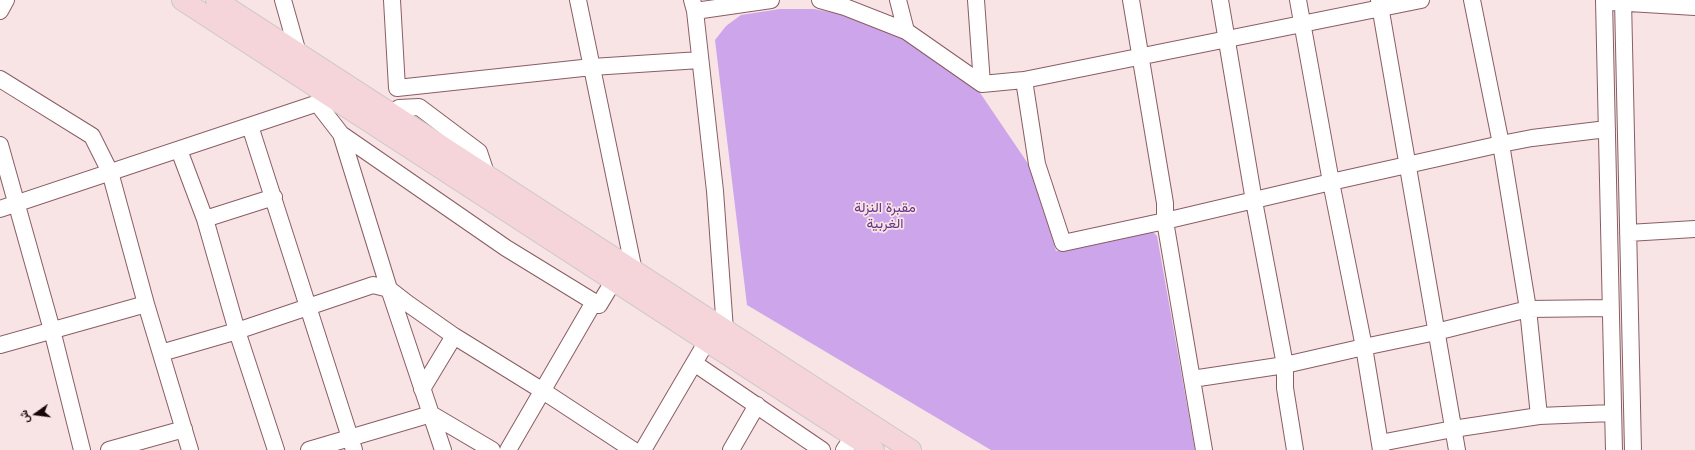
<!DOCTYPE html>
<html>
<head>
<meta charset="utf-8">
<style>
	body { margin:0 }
	#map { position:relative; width:1695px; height:450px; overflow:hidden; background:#f8e3e5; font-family:Poppins,Vazirmatn,sans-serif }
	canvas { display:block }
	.north { position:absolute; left:16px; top:394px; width:40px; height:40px; -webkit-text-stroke:3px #f8e3e5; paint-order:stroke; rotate:256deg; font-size:11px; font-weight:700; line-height:16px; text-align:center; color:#160608 }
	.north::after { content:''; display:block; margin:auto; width:14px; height:18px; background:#160608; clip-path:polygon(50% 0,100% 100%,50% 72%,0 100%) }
</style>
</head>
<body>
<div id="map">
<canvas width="1695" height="450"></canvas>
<div class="north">ش</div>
</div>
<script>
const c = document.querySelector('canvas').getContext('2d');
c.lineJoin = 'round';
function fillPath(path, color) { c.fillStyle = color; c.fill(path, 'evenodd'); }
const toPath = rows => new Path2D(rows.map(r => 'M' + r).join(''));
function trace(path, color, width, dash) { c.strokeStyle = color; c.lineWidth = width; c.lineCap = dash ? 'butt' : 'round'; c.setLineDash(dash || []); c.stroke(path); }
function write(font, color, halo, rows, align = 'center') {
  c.font = font + ' Poppins,Vazirmatn,sans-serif'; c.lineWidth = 3.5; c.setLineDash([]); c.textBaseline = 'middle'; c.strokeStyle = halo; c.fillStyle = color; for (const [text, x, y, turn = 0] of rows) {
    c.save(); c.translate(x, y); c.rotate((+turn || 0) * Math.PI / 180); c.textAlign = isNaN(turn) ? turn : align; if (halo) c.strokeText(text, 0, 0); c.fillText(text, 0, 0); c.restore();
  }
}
fillPath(toPath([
	[780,9,814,9,851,16,898,35,970,78,1033,171,1056,251,1152,231,1157,236,1195,450,991,450,747,305,715,40,726,26,741,15]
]), '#cca5eb');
const minor = toPath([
	[283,0,298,53],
	[392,0,397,88,592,67,700,60],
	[578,0,634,271],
	[692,0,695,11,715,191,725,330],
	[820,0,845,7,906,31,982,84,1024,80,1421,0],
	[898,0,906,31],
	[976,0,982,84],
	[1131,0,1165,203,1165,221,1204,450],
	[1220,0,1254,201,1285,365,1285,388,1295,450],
	[1298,0,1331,182,1364,347,1381,450],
	[1379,0,1457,450],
	[1472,0,1501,144,1528,309,1539,416],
	[1604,0,1614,450],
	[1623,0,1633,450],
	[1612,2,1695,7],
	[0,11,6,0],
	[695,11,771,0],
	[0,79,92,136,110,172,146,304,190,450],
	[1024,80,1037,164,1063,243,1165,221,1331,182,1501,144,1532,138,1607,129],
	[317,103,341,134,506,248,599,305,614,280],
	[391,113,399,108,419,107,479,152,487,176],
	[250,126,354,450],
	[341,134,389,289,443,450],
	[0,145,52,330,82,450],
	[179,150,205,219,237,331,276,450],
	[0,209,327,100],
	[205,219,274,197],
	[1628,233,1695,229],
	[0,345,146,304],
	[161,353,237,331,373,285,389,289,407,303,454,336,543,391,633,450],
	[694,363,822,450],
	[1192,379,1285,365,1364,347,1436,332,1528,309,1610,308],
	[422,389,454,336],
	[1380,443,1453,429,1539,416,1612,413],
	[109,450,184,429],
	[309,450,431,414,492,450],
	[508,450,594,302],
	[643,450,707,341],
	[731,450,757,405],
	[844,450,859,428]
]);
const major = toPath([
	[182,0,874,450],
	[216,0,911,450]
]);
trace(minor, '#8a5d64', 18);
trace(major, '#ccc8c9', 22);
trace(minor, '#fff', 16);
trace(major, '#f5d5d9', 20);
write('14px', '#643385', '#f8e3e5', [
	["مقبرة النزلة",885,208],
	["الغربية",885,224]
]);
</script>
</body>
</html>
